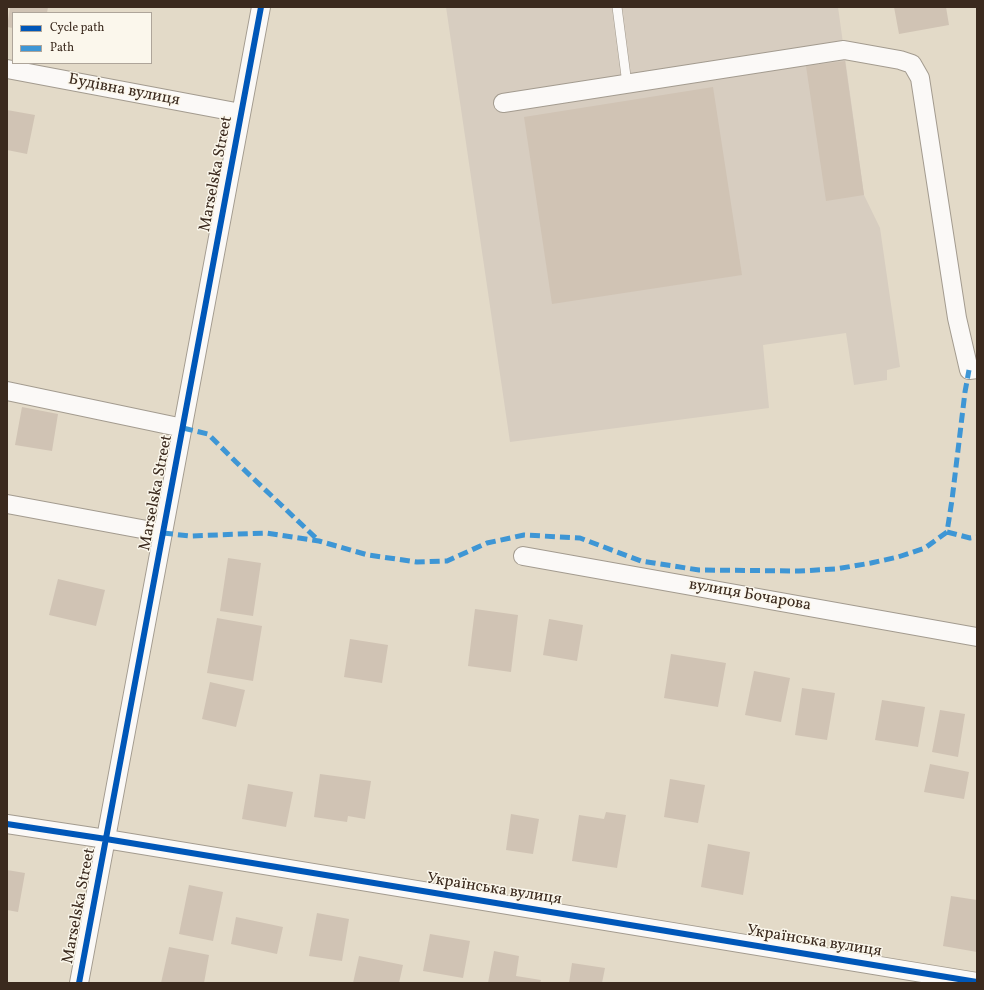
<!DOCTYPE html>
<html>
<head>
<meta charset="utf-8">
<style>
	body { margin:0 }
	#map { position:relative; width:984px; height:990px; overflow:hidden; background:#e3dac8; font-family:Vollkorn,serif }
	canvas { display:block }
	.frame { position:absolute; inset:0; border:8px solid #3b2a1e; pointer-events:none }
	.legend { position:absolute; left:12px; top:12px; width:140px; height:52px; box-sizing:border-box; background:#fbf7ec; border:1px solid #aea59a; margin:0; padding:5px 7px; list-style:none; font-size:12px; color:#3b2a1e }
	.legend li { display:flex; align-items:center; gap:8px; height:20px }
	.legend b { width:20px; border:1px solid #aea59a }
</style>
</head>
<body>
<div id="map">
<canvas width="984" height="990"></canvas>
<div class="frame"></div>
<ul class="legend">
<li><b style="height:5px;background:#0057b8"></b>Cycle path</li>
<li><b style="height:5px;background:#3e96d5"></b>Path</li>
</ul>
</div>
<script>
const c = document.querySelector('canvas').getContext('2d');
c.lineJoin = 'round';
function fillPath(path, color) { c.fillStyle = color; c.fill(path, 'evenodd'); }
const toPath = rows => new Path2D(rows.map(r => 'M' + r).join(''));
function trace(path, color, width, dash) { c.strokeStyle = color; c.lineWidth = width; c.lineCap = dash ? 'butt' : 'round'; c.setLineDash(dash || []); c.stroke(path); }
function write(font, color, halo, rows, align = 'center') {
  c.font = font + ' Vollkorn,serif'; c.lineWidth = 3; c.setLineDash([]); c.textBaseline = 'middle'; c.strokeStyle = halo; c.fillStyle = color; for (const [text, x, y, turn = 0] of rows) {
    c.save(); c.translate(x, y); c.rotate((+turn || 0) * Math.PI / 180); c.textAlign = isNaN(turn) ? turn : align; if (halo) c.strokeText(text, 0, 0); c.fillText(text, 0, 0); c.restore();
  }
}
fillPath(toPath([
	[446,7,838,7,864,195,880,228,900,367,887,370,887,380,854,385,846,333,763,345,769,408,510,442]
]), '#d7cdc0');
fillPath(toPath([
	[10,7,48,7,47,13,13,13,13,28,7,27],
	[894,7,946,7,949,25,899,34],
	[845,61,864,195,826,201,806,66],
	[713,87,742,275,552,304,524,117],
	[7,110,35,115,27,154,7,150],
	[22,407,58,414,52,451,15,445],
	[228,558,261,563,253,616,220,611],
	[58,579,105,590,96,626,49,615],
	[475,609,518,615,511,672,468,666],
	[217,618,262,626,253,681,207,673],
	[549,619,583,625,577,661,543,655],
	[350,639,388,645,382,683,344,677],
	[671,654,726,663,718,707,664,698],
	[754,671,790,678,781,722,745,715],
	[210,682,245,690,236,727,202,719],
	[802,688,835,693,827,740,795,735],
	[882,700,925,707,918,747,875,740],
	[940,710,965,714,958,757,932,752],
	[930,764,969,772,964,799,924,792],
	[320,774,371,781,365,819,348,816,347,822,314,817],
	[670,779,705,785,698,823,664,817],
	[248,784,293,792,286,827,242,819],
	[606,812,626,815,617,868,572,861,579,815,604,819],
	[511,814,539,819,533,854,506,850],
	[708,844,750,852,743,895,701,887],
	[7,870,25,873,18,912,7,910],
	[189,885,223,892,213,941,179,934],
	[951,896,977,900,977,952,943,946],
	[317,913,349,919,342,961,309,956],
	[236,917,283,927,277,954,231,944],
	[430,934,470,941,463,978,423,971],
	[169,947,209,955,204,983,161,983],
	[494,951,519,956,516,976,541,980,540,983,488,983],
	[359,956,403,965,399,983,353,983],
	[572,963,605,968,602,983,569,983]
]), '#d0c3b4');
const lane = toPath([
	[617,7,627,84]
]);
const street = toPath([
	[7,69,241,113],
	[503,103,844,50,900,60,912,64,920,78,957,318,969,370,977,369],
	[7,391,183,428],
	[7,504,163,533],
	[523,556,977,637],
	[7,824,106,839,977,982],
	[79,983,261,7]
]);
trace(lane, '#a39b8f', 10);
trace(street, '#a39b8f', 20);
trace(lane, '#fbf9f7', 9);
trace(street, '#fbf9f7', 18);
trace(toPath([
	[183,428,208,434,236,462,319,541],
	[947,532,970,538,977,537],
	[163,533,190,536,266,533,319,541,368,555,417,562,447,561,487,543,524,535,580,538,641,561,699,570,799,571,836,569,871,563,898,557,925,548,947,532,952,500,965,392,969,370]
]), '#3e96d5', 5, [10, 5]);
trace(toPath([
	[7,824,106,839,977,982],
	[79,983,261,7]
]), '#0057b8', 6);
write('16px', '#3b2a1e', '#fbf7ec', [
	["Будівна вулиця",124,91,11],
	["Marselska Street",217,174,-79],
	["Marselska Street",157,493,-79],
	["вулиця Бочарова",750,596,10],
	["Українська вулиця",494,890,9],
	["Marselska Street",80,906,-79],
	["Українська вулиця",814,942,9]
]);
</script>
</body>
</html>
